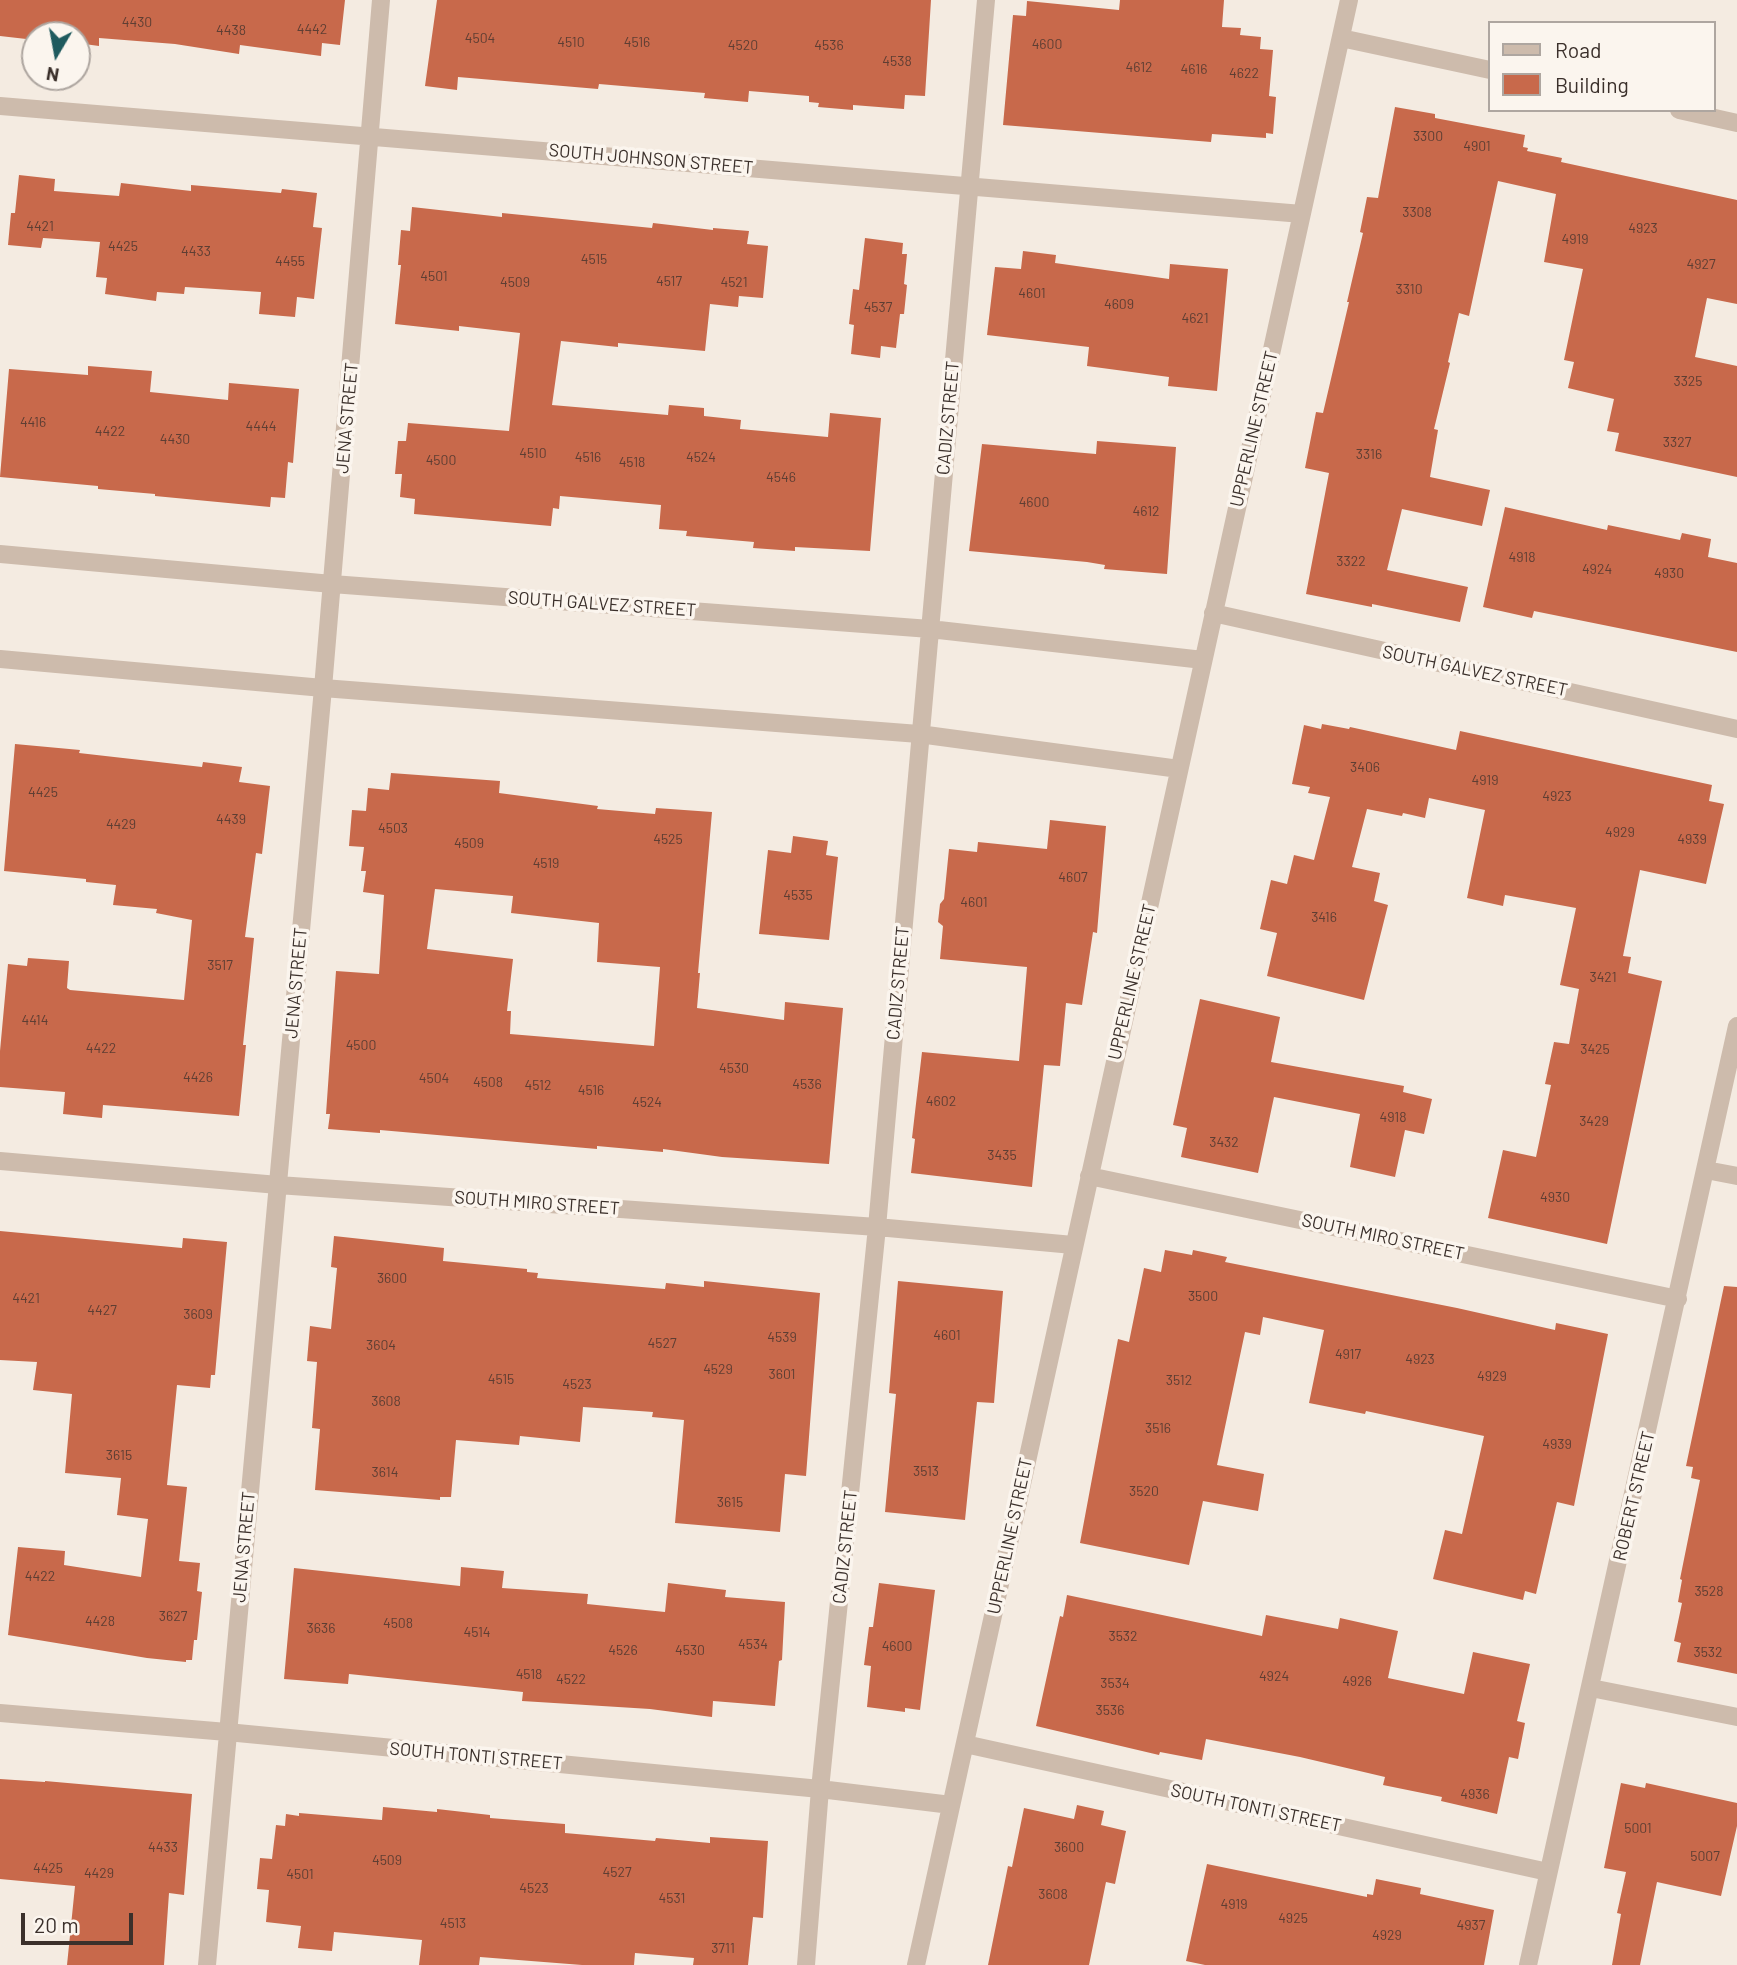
<!DOCTYPE html>
<html>
<head>
<meta charset="utf-8">
<style>
	body { margin:0 }
	#map { position:relative; width:1737px; height:1965px; overflow:hidden; background:#f4ebe1; font-family:Barlow,sans-serif }
	canvas { display:block }
	.legend { position:absolute; left:1488px; top:21px; width:228px; height:91px; box-sizing:border-box; background:#fbf5ee; border:2px solid #aea6a0; margin:0; padding:9px 12px; list-style:none; font-size:21px; color:#3b302b }
	.legend li { display:flex; align-items:center; gap:14px; height:35px }
	.legend b { width:35px; border:2px solid #aea6a0 }
	.north { position:absolute; left:21px; top:21px; width:70px; height:70px; box-sizing:border-box; background:#fbf5ee; border:2px solid #aea6a0; border-radius:50%; rotate:190deg; font-size:19px; font-weight:700; line-height:28px; text-align:center; color:#3b302b }
	.north::after { content:''; display:block; margin:auto; width:24px; height:32px; background:#1f5a5e; clip-path:polygon(50% 0,100% 100%,50% 72%,0 100%) }
	.scale { position:absolute; left:21px; top:1913px; width:112px; height:32px; box-sizing:border-box; border:4px solid #3b302b; border-top:0; padding-left:9px; font-size:21px; line-height:24px; white-space:nowrap; color:#3b302b; -webkit-text-stroke:5px #fbf5ee; paint-order:stroke }
</style>
</head>
<body>
<div id="map">
<canvas width="1737" height="1965"></canvas>
<ul class="legend">
<li><b style="height:9px;background:#cdbbac"></b>Road</li>
<li><b style="height:19px;background:#c8694b"></b>Building</li>
</ul>
<div class="north">N</div>
<div class="scale">20 m</div>
</div>
<script>
const c = document.querySelector('canvas').getContext('2d');
c.lineJoin = 'round';
function fillPath(path, color) { c.fillStyle = color; c.fill(path, 'evenodd'); }
const toPath = rows => new Path2D(rows.map(r => 'M' + r).join(''));
function trace(path, color, width, dash) { c.strokeStyle = color; c.lineWidth = width; c.lineCap = dash ? 'butt' : 'round'; c.setLineDash(dash || []); c.stroke(path); }
function write(font, color, halo, rows, align = 'center') {
  c.font = font + ' Barlow,sans-serif'; c.lineWidth = 7; c.setLineDash([]); c.textBaseline = 'middle'; c.strokeStyle = halo; c.fillStyle = color; for (const [text, x, y, turn = 0] of rows) {
    c.save(); c.translate(x, y); c.rotate((+turn || 0) * Math.PI / 180); c.textAlign = isNaN(turn) ? turn : align; if (halo) c.strokeText(text, 0, 0); c.fillText(text, 0, 0); c.restore();
  }
}
fillPath(toPath([
	[0,0,345,0,340,45,322,43,321,56,240,45,239,54,175,44,99,38,99,46,77,43,77,35,35,35,35,40,0,36],
	[437,0,931,0,925,96,905,95,904,109,853,105,853,110,818,107,819,103,809,102,809,96,749,91,748,102,704,98,705,93,599,84,598,89,458,77,457,90,425,86],
	[1120,0,1224,0,1222,27,1241,28,1240,35,1261,37,1260,49,1273,50,1269,96,1276,97,1273,134,1266,133,1266,138,1212,134,1211,142,1003,125,1013,15,1026,16,1027,1,1119,10],
	[1395,107,1435,114,1435,118,1525,135,1523,147,1528,148,1527,151,1562,158,1561,162,1737,200,1737,304,1707,298,1695,357,1737,366,1737,477,1615,451,1619,433,1607,431,1614,399,1568,388,1574,362,1564,360,1583,269,1544,262,1556,194,1498,181,1469,316,1459,313,1448,362,1450,363,1434,429,1438,430,1430,477,1490,490,1482,526,1402,509,1387,570,1468,587,1460,622,1372,604,1372,607,1306,594,1329,473,1305,468,1316,412,1323,413,1349,302,1347,302,1363,233,1360,232,1367,197,1378,198],
	[19,175,55,179,54,191,119,196,121,183,191,191,191,185,281,193,282,189,317,193,313,227,322,228,314,299,297,297,295,317,259,314,261,292,185,287,184,294,157,292,156,301,105,294,107,278,96,277,100,242,43,238,41,248,8,245,11,213,15,213],
	[412,207,502,217,502,213,652,228,653,223,713,230,713,228,749,231,747,244,768,246,763,298,739,296,738,307,710,304,705,351,618,343,618,347,561,341,552,405,668,415,669,405,704,408,704,416,741,420,740,429,828,437,830,413,881,418,870,551,795,547,795,551,753,548,754,542,686,536,687,531,659,529,661,505,560,496,559,509,553,508,551,526,414,514,415,499,400,497,402,474,395,474,398,441,406,441,408,423,509,431,520,333,459,326,459,331,395,324,401,265,398,265,401,230,410,231],
	[865,238,903,243,902,254,907,254,904,284,907,285,904,314,900,314,896,348,881,346,880,358,851,354,854,325,849,324,853,289,859,290],
	[1023,251,1056,255,1055,263,1169,279,1170,264,1228,269,1217,391,1168,386,1169,377,1087,366,1089,347,987,335,995,267,1021,269],
	[88,366,152,371,150,392,228,400,229,383,299,389,293,463,288,462,285,498,271,497,270,507,155,496,155,494,98,489,98,486,0,477,9,369,88,375],
	[1097,441,1176,447,1167,574,1104,569,1105,565,1087,562,969,551,982,444,1096,454],
	[1505,507,1607,530,1608,525,1680,540,1682,533,1711,539,1708,557,1737,563,1737,652,1534,611,1532,618,1483,607],
	[1322,724,1349,729,1350,727,1456,750,1460,731,1712,785,1709,801,1724,804,1706,884,1640,870,1623,956,1631,957,1628,973,1662,981,1607,1244,1488,1218,1503,1150,1536,1157,1551,1085,1545,1084,1554,1042,1569,1044,1579,989,1560,985,1576,908,1505,895,1503,906,1467,898,1485,810,1429,798,1425,818,1403,813,1402,816,1367,809,1352,867,1380,873,1374,901,1388,905,1364,1000,1267,976,1277,933,1260,929,1271,880,1287,884,1294,855,1314,860,1330,797,1308,793,1310,787,1292,784,1304,725,1321,729],
	[15,744,80,750,79,753,202,767,203,762,242,767,239,782,270,786,262,854,256,853,245,937,254,938,243,1045,246,1045,239,1116,103,1105,102,1118,63,1114,65,1092,0,1087,0,1051,8,964,27,966,28,958,69,961,67,988,70,990,184,1000,192,920,156,913,157,909,113,905,116,885,86,882,86,879,4,871],
	[391,773,500,781,499,793,598,806,597,809,655,814,656,808,712,812,698,973,700,973,697,1008,784,1020,785,1002,843,1008,829,1164,722,1157,663,1149,663,1152,597,1146,597,1149,380,1130,380,1133,328,1129,330,1114,326,1114,336,971,379,974,384,895,363,892,366,871,361,871,364,847,349,846,352,810,366,811,368,788,389,790],
	[435,889,513,896,511,913,599,923,597,962,660,967,654,1046,510,1034,511,1011,507,1011,513,959,427,949],
	[1050,820,1106,826,1097,933,1093,932,1082,1005,1066,1003,1060,1066,1044,1065,1032,1187,911,1173,915,1139,912,1138,922,1052,1019,1061,1027,967,940,959,943,926,938,922,940,904,944,899,949,849,977,852,978,842,1047,849],
	[793,836,828,841,826,855,838,857,829,940,759,934,768,850,791,853],
	[1200,999,1280,1017,1271,1062,1404,1086,1403,1092,1432,1099,1424,1134,1405,1130,1395,1177,1350,1167,1360,1114,1274,1097,1258,1173,1181,1157,1187,1128,1173,1125],
	[0,1231,182,1248,183,1238,227,1242,215,1375,211,1375,210,1388,177,1385,167,1485,187,1487,179,1561,200,1563,197,1591,202,1592,197,1640,194,1640,192,1660,186,1660,186,1662,147,1658,8,1635,18,1547,65,1551,64,1565,141,1577,148,1519,117,1515,121,1478,65,1473,72,1394,33,1390,37,1362,0,1360],
	[334,1236,444,1248,443,1261,527,1269,527,1272,538,1273,537,1278,665,1289,666,1283,704,1287,704,1281,820,1293,806,1476,785,1474,780,1532,675,1523,684,1420,652,1417,653,1412,583,1407,580,1442,520,1436,519,1445,456,1440,451,1497,440,1497,440,1500,315,1490,320,1429,312,1428,317,1362,307,1361,310,1326,331,1329,337,1268,331,1267],
	[1165,1250,1192,1255,1193,1250,1227,1257,1225,1262,1457,1308,1555,1330,1556,1323,1608,1334,1574,1506,1557,1502,1536,1594,1525,1591,1523,1600,1433,1579,1445,1530,1462,1534,1484,1436,1366,1411,1365,1414,1309,1403,1324,1330,1263,1317,1260,1335,1245,1332,1217,1465,1264,1474,1258,1511,1203,1501,1189,1565,1080,1543,1118,1339,1129,1342,1144,1268,1161,1272],
	[898,1281,1003,1291,994,1403,977,1402,965,1520,885,1512,896,1394,889,1393],
	[1724,1286,1737,1287,1737,1674,1677,1662,1681,1643,1674,1641,1682,1603,1678,1602,1682,1580,1680,1579,1700,1480,1691,1478,1693,1467,1686,1466],
	[461,1567,504,1571,502,1588,588,1594,587,1604,665,1612,668,1583,726,1590,725,1597,785,1602,782,1660,779,1661,775,1706,713,1701,712,1717,650,1709,522,1701,523,1692,349,1674,348,1684,284,1679,294,1568,460,1586],
	[879,1583,935,1590,920,1710,905,1708,905,1712,867,1707,871,1666,864,1665,869,1627,873,1627],
	[1067,1595,1262,1636,1266,1615,1338,1629,1340,1618,1398,1631,1388,1678,1464,1694,1473,1652,1530,1664,1517,1721,1525,1723,1518,1759,1509,1757,1497,1814,1441,1801,1442,1797,1383,1785,1385,1777,1300,1757,1206,1739,1202,1760,1160,1752,1159,1755,1036,1726,1060,1616,1063,1617],
	[0,1779,45,1782,45,1781,192,1794,184,1895,169,1893,164,1965,67,1965,75,1886,0,1879],
	[1621,1783,1645,1788,1646,1783,1737,1803,1737,1826,1721,1896,1657,1882,1640,1965,1612,1965,1621,1914,1617,1913,1626,1872,1604,1868],
	[1077,1805,1104,1811,1101,1825,1126,1831,1115,1884,1106,1882,1089,1965,988,1965,1008,1866,1012,1867,1024,1808,1074,1819],
	[383,1807,437,1812,437,1809,490,1815,490,1818,565,1824,565,1833,655,1841,656,1838,710,1843,710,1837,768,1841,763,1918,753,1917,748,1965,693,1965,694,1958,635,1953,634,1965,582,1965,480,1957,479,1965,419,1965,422,1940,334,1932,332,1951,298,1948,301,1926,266,1922,269,1890,257,1889,260,1858,272,1859,276,1825,285,1826,286,1814,299,1816,299,1813,382,1820],
	[1207,1864,1367,1897,1367,1894,1373,1895,1376,1879,1421,1888,1420,1894,1494,1910,1484,1965,1205,1965,1186,1961]
]), '#c8694b');
trace(toPath([
	[1341,38,1490,70],
	[0,106,1302,214],
	[1679,110,1737,123],
	[0,554,332,584,930,629,1203,660],
	[1213,613,1737,729],
	[0,659,323,688,919,734,1179,769],
	[0,1161,278,1185,877,1227,1073,1245],
	[1706,1170,1737,1176],
	[1089,1176,1678,1299],
	[1591,1688,1737,1717],
	[0,1713,227,1732,820,1789,951,1805],
	[965,1744,1548,1872],
	[207,1965,323,688,381,0],
	[806,1965,820,1789,877,1227,986,0],
	[916,1965,1349,0],
	[1528,1965,1737,1026]
]), '#cdbbac', 18);
write('14px', '#5e3e33', null, [
	["4430",137,22],
	["4442",312,29],
	["4438",231,30],
	["4504",480,38],
	["4510",571,42],
	["4516",637,42],
	["4600",1047,44],
	["4520",743,45],
	["4536",829,45],
	["4538",897,61],
	["4612",1139,67],
	["4616",1194,69],
	["4622",1244,73],
	["3300",1428,136],
	["4901",1477,146],
	["3308",1417,212],
	["4421",40,226],
	["4923",1643,228],
	["4919",1575,239],
	["4425",123,246],
	["4433",196,251],
	["4515",594,259],
	["4455",290,261],
	["4927",1701,264],
	["4501",434,276],
	["4517",669,281],
	["4509",515,282],
	["4521",734,282],
	["3310",1409,289],
	["4601",1032,293],
	["4609",1119,304],
	["4537",878,307],
	["4621",1195,318],
	["3325",1688,381],
	["4416",33,422],
	["4444",261,426],
	["4422",110,431],
	["4430",175,439],
	["3327",1677,442],
	["4510",533,453],
	["3316",1369,454],
	["4516",588,457],
	["4524",701,457],
	["4500",441,460],
	["4518",632,462],
	["4546",781,477],
	["4600",1034,502],
	["4612",1146,511],
	["4918",1522,557],
	["3322",1351,561],
	["4924",1597,569],
	["4930",1669,573],
	["3406",1365,767],
	["4919",1485,780],
	["4425",43,792],
	["4923",1557,796],
	["4439",231,819],
	["4429",121,824],
	["4503",393,828],
	["4929",1620,832],
	["4525",668,839],
	["4939",1692,839],
	["4509",469,843],
	["4519",546,863],
	["4607",1073,877],
	["4535",798,895],
	["4601",974,902],
	["3416",1324,917],
	["3517",220,965],
	["3421",1603,977],
	["4414",35,1020],
	["4500",361,1045],
	["4422",101,1048],
	["3425",1595,1049],
	["4530",734,1068],
	["4426",198,1077],
	["4504",434,1078],
	["4508",488,1082],
	["4536",807,1084],
	["4512",538,1085],
	["4516",591,1090],
	["4602",941,1101],
	["4524",647,1102],
	["4918",1393,1117],
	["3429",1594,1121],
	["3432",1224,1142],
	["3435",1002,1155],
	["4930",1555,1197],
	["3600",392,1278],
	["3500",1203,1296],
	["4421",26,1298],
	["4427",102,1310],
	["3609",198,1314],
	["4601",947,1335],
	["4539",782,1337],
	["4527",662,1343],
	["3604",381,1345],
	["4917",1348,1354],
	["4923",1420,1359],
	["4529",718,1369],
	["3601",782,1374],
	["4929",1492,1376],
	["4515",501,1379],
	["3512",1179,1380],
	["4523",577,1384],
	["3608",386,1401],
	["3516",1158,1428],
	["4939",1557,1444],
	["3615",119,1455],
	["3513",926,1471],
	["3614",385,1472],
	["3520",1144,1491],
	["3615",730,1502],
	["4422",40,1576],
	["3528",1709,1591],
	["3627",173,1616],
	["4428",100,1621],
	["4508",398,1623],
	["3636",321,1628],
	["4514",477,1632],
	["3532",1123,1636],
	["4534",753,1644],
	["4600",897,1646],
	["4526",623,1650],
	["4530",690,1650],
	["3532",1708,1652],
	["4518",529,1674],
	["4924",1274,1676],
	["4522",571,1679],
	["4926",1357,1681],
	["3534",1115,1683],
	["3536",1110,1710],
	["4936",1475,1794],
	["5001",1638,1828],
	["4433",163,1847],
	["3600",1069,1847],
	["5007",1705,1856],
	["4509",387,1860],
	["4425",48,1868],
	["4527",617,1872],
	["4429",99,1873],
	["4501",300,1874],
	["4523",534,1888],
	["3608",1053,1894],
	["4531",672,1898],
	["4919",1234,1904],
	["4925",1293,1918],
	["4513",453,1923],
	["4937",1471,1925],
	["4929",1387,1935],
	["3711",723,1948]
]);
write('18px', '#3b302b', '#fbf5ee', [
	["SOUTH JOHNSON STREET",651,159,5],
	["JENA STREET",347,418,-85],
	["CADIZ STREET",948,418,-85],
	["UPPERLINE STREET",1254,429,-77],
	["SOUTH GALVEZ STREET",602,604,4],
	["SOUTH GALVEZ STREET",1475,671,12],
	["UPPERLINE STREET",1132,982,-77],
	["JENA STREET",296,983,-85],
	["CADIZ STREET",898,983,-85],
	["SOUTH MIRO STREET",537,1203,4],
	["SOUTH MIRO STREET",1383,1237,12],
	["ROBERT STREET",1634,1496,-77],
	["UPPERLINE STREET",1010,1536,-78],
	["JENA STREET",244,1547,-85],
	["CADIZ STREET",845,1547,-84],
	["SOUTH TONTI STREET",476,1756,5],
	["SOUTH TONTI STREET",1256,1808,12]
]);
</script>
</body>
</html>
